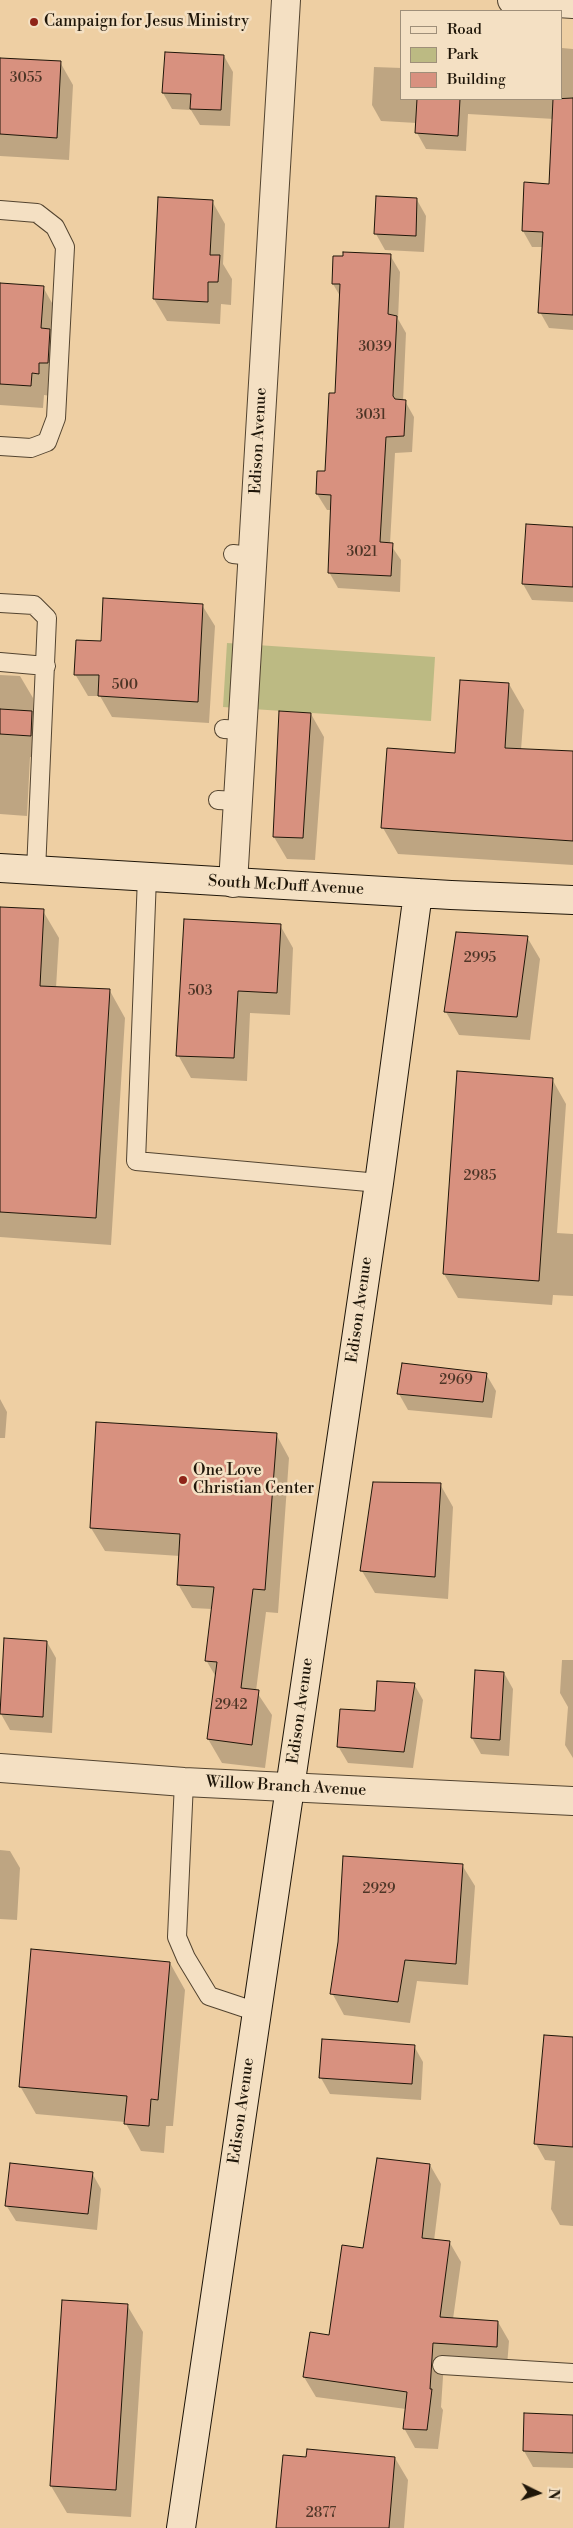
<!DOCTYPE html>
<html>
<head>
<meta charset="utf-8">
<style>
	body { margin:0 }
	#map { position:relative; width:573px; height:2528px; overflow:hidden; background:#eecfa3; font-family:"Libre Bodoni",serif }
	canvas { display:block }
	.legend { position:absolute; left:400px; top:10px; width:162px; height:90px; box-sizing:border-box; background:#f4e0c3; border:1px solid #9f8f79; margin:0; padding:6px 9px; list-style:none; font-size:15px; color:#1f1609 }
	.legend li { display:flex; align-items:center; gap:10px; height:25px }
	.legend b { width:25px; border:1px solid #9f8f79 }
	.north { position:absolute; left:513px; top:2468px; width:50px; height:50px; -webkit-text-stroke:4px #f4e0c3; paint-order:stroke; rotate:94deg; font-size:14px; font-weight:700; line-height:20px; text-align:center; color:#1f1609 }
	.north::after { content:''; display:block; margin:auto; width:18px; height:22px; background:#1f1609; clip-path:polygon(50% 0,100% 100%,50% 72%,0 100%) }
</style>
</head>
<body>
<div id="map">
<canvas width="573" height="2528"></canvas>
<ul class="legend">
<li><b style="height:6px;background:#f4e0c3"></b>Road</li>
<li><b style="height:14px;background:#bcba83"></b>Park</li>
<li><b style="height:14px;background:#d8917f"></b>Building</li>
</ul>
<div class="north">N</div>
</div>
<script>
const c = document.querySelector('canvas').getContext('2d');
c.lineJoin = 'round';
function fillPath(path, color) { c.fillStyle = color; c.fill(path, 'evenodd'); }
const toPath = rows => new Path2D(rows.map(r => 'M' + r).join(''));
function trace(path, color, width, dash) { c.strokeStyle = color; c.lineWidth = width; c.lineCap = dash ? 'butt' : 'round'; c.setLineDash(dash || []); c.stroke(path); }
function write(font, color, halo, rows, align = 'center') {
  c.font = font + ' "Libre Bodoni",serif'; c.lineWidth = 5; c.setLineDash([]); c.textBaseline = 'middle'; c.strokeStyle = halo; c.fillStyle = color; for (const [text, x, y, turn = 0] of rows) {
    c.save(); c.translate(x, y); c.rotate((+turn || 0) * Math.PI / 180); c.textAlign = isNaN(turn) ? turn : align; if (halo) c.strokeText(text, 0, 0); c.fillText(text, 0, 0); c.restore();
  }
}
fillPath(toPath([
	[227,643,435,657,431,721,223,707]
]), '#bcba83');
fillPath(toPath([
	[562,48,573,49,573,330,549,328,540,312,543,247,532,247,523,231,550,185,554,119,468,114,466,151,426,149,417,133,417,123,381,121,372,105,374,67,402,68,402,99,562,99],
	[224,56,233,72,230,126,200,125,191,110,172,109,163,93],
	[0,59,60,62,73,85,69,160,0,156],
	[417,200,426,216,424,252,385,250,376,234],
	[212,201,225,224,223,264,232,279,231,305,221,304,220,324,167,321,154,299],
	[390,255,400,272,398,319,406,333,403,401,405,401,414,417,412,452,395,453,390,544,401,560,400,592,338,588,329,572,331,510,327,510,317,494,326,473,336,394,340,296,333,284],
	[0,285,43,287,56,310,51,396,44,395,43,408,0,405],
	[573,529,573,602,532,600,523,584],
	[202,605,215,626,209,723,112,717,100,696,88,696,75,674,102,643],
	[0,675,20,676,33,698,33,714,45,734,44,758,30,757,27,816,0,814],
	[509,684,524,710,521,750,573,752,573,865,398,854,383,828,456,754],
	[311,714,324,737,315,860,287,859,274,837],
	[0,908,43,911,59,938,56,988,110,991,125,1018,111,1245,0,1237],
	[280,925,293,948,290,1015,250,1013,247,1081,191,1078,178,1055],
	[457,934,527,937,540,959,530,1040,459,1035,446,1012],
	[552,1079,566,1104,557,1233,573,1234,573,1296,553,1295,552,1305,458,1298,444,1274],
	[486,1374,496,1391,492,1418,408,1410,399,1394],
	[0,1399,7,1412,5,1438,0,1438],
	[276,1434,289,1458,278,1613,266,1612,256,1691,272,1715,265,1768,222,1763,208,1739,216,1677,206,1660,212,1609,192,1608,178,1584,180,1556,105,1551,91,1528],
	[440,1484,453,1507,448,1599,375,1593,362,1571],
	[5,1640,47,1642,56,1658,52,1733,10,1730,1,1714],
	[562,1660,573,1660,573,1758,565,1745,568,1707,560,1693],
	[504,1673,513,1689,509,1756,481,1754,472,1738],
	[414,1684,423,1700,413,1768,348,1763,338,1746,376,1712],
	[0,1850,10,1851,20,1868,17,1920,0,1919],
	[462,1865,475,1886,468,1985,417,1981,410,2023,344,2015,332,1993],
	[170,1963,185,1990,173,2126,166,2126,164,2153,141,2151,125,2122,36,2114,20,2086],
	[573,2039,573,2226,560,2225,551,2209,555,2161,545,2160,536,2144],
	[414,2046,423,2062,421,2100,330,2094,321,2078],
	[430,2165,441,2184,434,2241,450,2243,461,2262,453,2319,498,2322,509,2341,507,2366,444,2362,441,2407,443,2410,438,2449,415,2448,404,2428,406,2409,316,2397,304,2377,330,2336,364,2250],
	[92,2173,101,2189,97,2230,16,2221,6,2205],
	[127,2305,143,2332,131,2517,67,2513,51,2486],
	[573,2416,573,2468,533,2467,524,2451],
	[308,2458,395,2458,408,2480,404,2528,277,2528]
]), '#0003');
const building = toPath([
	[165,52,224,55,221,110,190,109,191,94,162,93,165,52],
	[0,58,61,61,57,138,0,134,0,58],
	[573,98,573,315,538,313,543,232,522,231,524,182,549,184,553,99,573,98],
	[417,99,460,99,458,136,415,133,417,99],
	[376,196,417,198,416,236,374,234,376,196],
	[158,197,213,200,210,255,220,255,218,282,208,282,208,302,153,299,158,197],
	[343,252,391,254,388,314,397,316,393,396,395,399,406,400,404,436,386,437,380,542,393,543,391,576,328,573,331,495,316,494,317,471,325,471,329,393,335,393,340,284,332,284,333,256,343,256,343,252],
	[0,283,44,286,41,328,50,329,48,363,39,363,39,374,32,373,31,386,0,384,0,283],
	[526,524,573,527,573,587,522,584,526,524],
	[103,598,203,604,198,702,98,696,99,675,74,675,76,640,101,641,103,598],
	[460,680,509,683,505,748,573,751,573,841,381,828,387,748,455,753,460,680],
	[0,709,32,711,31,736,0,734,0,709],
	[279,711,311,713,303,838,273,837,279,711],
	[0,907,44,909,40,986,110,989,96,1218,0,1212,0,907],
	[184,919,281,924,277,993,238,991,234,1058,176,1056,184,919],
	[456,932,528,936,517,1017,444,1012,456,932],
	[457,1071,553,1078,539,1281,443,1274,457,1071],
	[402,1363,487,1373,483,1402,397,1394,402,1363],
	[96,1422,277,1433,265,1590,253,1589,241,1688,259,1690,252,1745,207,1739,217,1662,205,1661,214,1587,177,1585,180,1534,90,1528,96,1422],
	[373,1482,441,1483,435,1577,360,1571,373,1482],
	[4,1638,47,1641,43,1717,0,1714,4,1638],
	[475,1670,504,1672,500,1740,471,1738,475,1670],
	[377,1681,415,1683,404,1752,337,1747,340,1709,375,1711,377,1681],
	[343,1856,463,1864,456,1964,405,1960,398,2002,330,1994,338,1942,343,1856],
	[31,1949,170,1962,158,2100,151,2099,149,2126,124,2124,127,2096,19,2087,31,1949],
	[544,2035,573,2037,573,2147,534,2144,544,2035],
	[322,2039,415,2045,412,2084,319,2078,322,2039],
	[377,2158,430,2164,422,2238,450,2241,440,2317,498,2321,497,2347,433,2343,430,2389,432,2389,427,2430,403,2429,407,2392,303,2377,310,2332,329,2335,342,2245,363,2248,377,2158],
	[10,2163,93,2172,88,2214,5,2206,10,2163],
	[62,2300,128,2304,116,2490,50,2486,62,2300],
	[524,2413,573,2415,573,2453,523,2451,524,2413],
	[307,2449,395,2457,389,2528,276,2528,283,2455,306,2457,307,2449]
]);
fillPath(building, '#d8917f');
trace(building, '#1f1609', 1);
const lane = toPath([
	[0,210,37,213,55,227,65,247,56,418,47,442,31,448,0,446],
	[233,554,252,556],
	[0,603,34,605,47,618,36,871],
	[0,662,46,666],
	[224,729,242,730],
	[218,800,238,801],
	[147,877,136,1161,379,1183],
	[184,1782,177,1937,186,1958,209,1996,257,2012],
	[442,2365,573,2373]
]);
const street = toPath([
	[512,0,573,4],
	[233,883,286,0],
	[0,1768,184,1782,573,1801]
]);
const secondary = toPath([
	[0,868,451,895,573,900],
	[181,2528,379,1183,418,893]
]);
trace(lane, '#534430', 20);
trace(street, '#534430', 30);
trace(secondary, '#1f1609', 30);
trace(lane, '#f4e0c3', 18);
trace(street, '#f4e0c3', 28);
trace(secondary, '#f4e0c3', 28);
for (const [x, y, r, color] of [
	[34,22,5,"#8f2418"],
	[183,1480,5,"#8f2418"]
]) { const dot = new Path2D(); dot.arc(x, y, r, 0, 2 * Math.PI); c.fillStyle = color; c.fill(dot); trace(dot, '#f4e0c3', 2); }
write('14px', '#4d3526', null, [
	["3055",26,79],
	["3039",375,348],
	["3031",371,416],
	["3021",362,553],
	["500",125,686],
	["2995",480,959],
	["503",200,992],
	["2985",480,1177],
	["2969",456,1381],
	["2942",231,1706],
	["2929",379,1890],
	["2877",321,2514]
]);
write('16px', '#1f1609', '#f4e0c3', [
	["Campaign for Jesus Ministry",44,22],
	["One Love",193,1471],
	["Christian Center",193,1489]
], 'left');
write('16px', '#1f1609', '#f4e0c3', [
	["Edison Avenue",259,441,-87],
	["South McDuff Avenue",286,886,3],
	["Edison Avenue",360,1310,-82],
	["Edison Avenue",301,1711,-82],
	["Willow Branch Avenue",286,1787,3],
	["Edison Avenue",242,2111,-82]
]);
</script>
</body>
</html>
